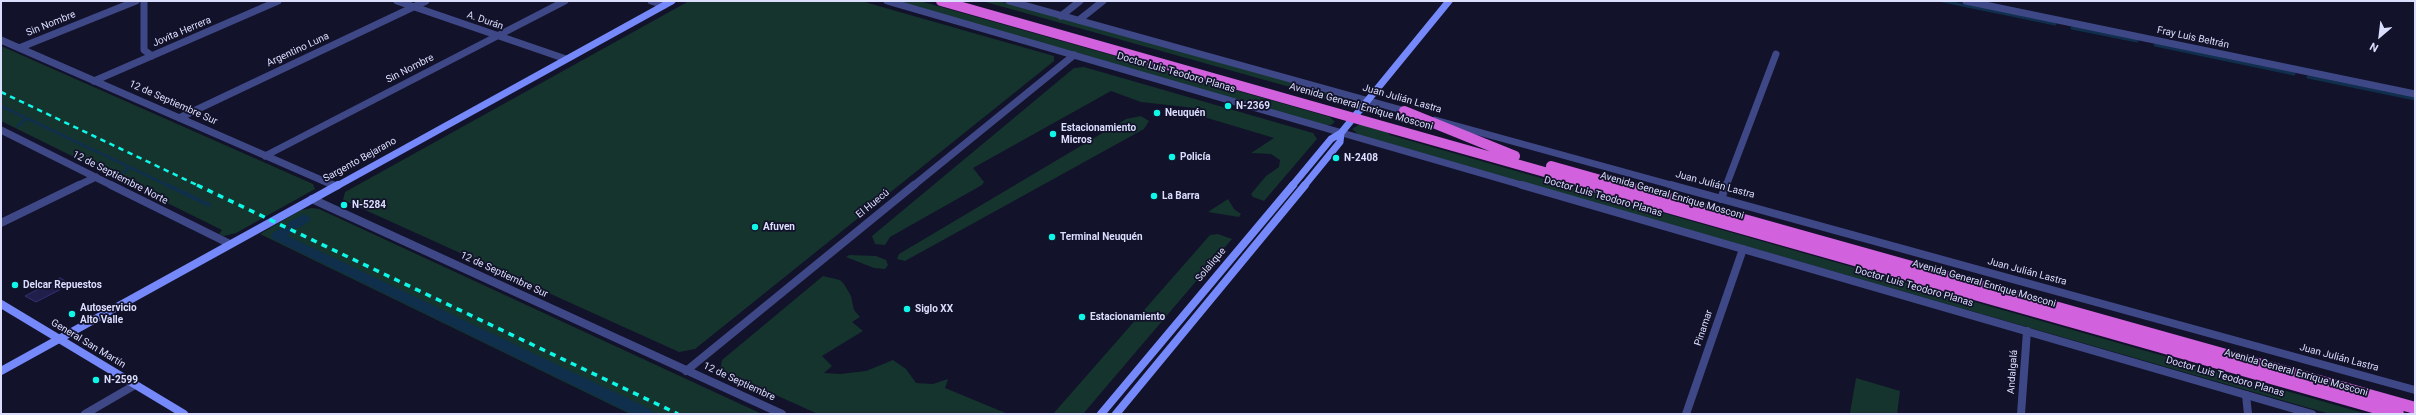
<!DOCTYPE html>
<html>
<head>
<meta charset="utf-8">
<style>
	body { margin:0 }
	#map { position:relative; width:2416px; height:415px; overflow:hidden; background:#12122a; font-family:Roboto,sans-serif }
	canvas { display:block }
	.frame { position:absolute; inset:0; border:2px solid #dcdefe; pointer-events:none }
	.north { position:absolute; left:2360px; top:16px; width:40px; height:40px; -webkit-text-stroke:3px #12122a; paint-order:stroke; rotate:208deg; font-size:11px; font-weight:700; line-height:16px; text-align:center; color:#dcdefe }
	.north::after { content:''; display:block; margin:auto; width:14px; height:18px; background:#dcdefe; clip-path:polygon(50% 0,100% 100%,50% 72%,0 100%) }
</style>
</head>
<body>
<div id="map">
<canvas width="2416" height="415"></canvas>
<div class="frame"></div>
<div class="north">N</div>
</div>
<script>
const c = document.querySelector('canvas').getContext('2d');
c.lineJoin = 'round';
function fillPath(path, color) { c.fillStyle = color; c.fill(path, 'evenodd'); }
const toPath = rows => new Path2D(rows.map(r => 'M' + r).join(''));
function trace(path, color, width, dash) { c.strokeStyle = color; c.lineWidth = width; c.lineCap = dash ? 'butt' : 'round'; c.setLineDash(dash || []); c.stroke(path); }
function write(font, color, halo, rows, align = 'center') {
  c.font = font + ' Roboto,sans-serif'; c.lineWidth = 3.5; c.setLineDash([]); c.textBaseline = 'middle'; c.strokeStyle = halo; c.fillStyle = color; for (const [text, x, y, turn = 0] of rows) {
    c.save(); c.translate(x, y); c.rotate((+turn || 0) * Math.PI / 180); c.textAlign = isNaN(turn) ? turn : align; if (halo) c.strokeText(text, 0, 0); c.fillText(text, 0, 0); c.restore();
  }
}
fillPath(toPath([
	[689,1,861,1,1054,56,1054,61,695,349,679,352,343,200,345,192],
	[897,1,920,1,1330,117,1335,122,1331,125,1324,125],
	[982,1,999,1,1345,97,1348,101,1339,103,1317,97,1315,94],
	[1,46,313,184,315,189,236,233,224,236,219,234,222,230,1,121],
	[1084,67,1313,133,1317,139,1264,201,1253,197,1251,194,1266,176,1279,167,1280,160,1271,154,1251,153,1274,138,1204,117,1205,111,1195,108,1141,102,1111,91,973,168,984,182,982,185,890,237,885,245,875,244,872,236,1074,68],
	[1141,116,1149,121,1144,129,905,261,897,259,899,254,1126,119],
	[1360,124,1385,130,1390,135,2367,414,2330,414,1359,135,1352,129],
	[1228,199,1234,209,1241,214,1239,217,1208,212],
	[312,208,319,209,762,414,630,414,260,234,301,210],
	[1218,234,1232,239,1083,414,1053,414,1210,235],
	[849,255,876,256,886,260,888,265,885,269,874,268,846,257],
	[823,276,840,280,844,284,851,296,854,310,860,317,852,322,863,331,822,356,832,366,824,373,840,374,866,371,893,360,906,369,916,383,933,384,948,379,945,388,1008,414,818,414,720,370,722,360],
	[1856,378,1900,391,1897,414,1850,413]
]), '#15342d');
trace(toPath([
	[1943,1,2055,24],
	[2072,28,2137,41],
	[2155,45,2294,74],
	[2308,77,2415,99],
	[1,106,169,186],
	[18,126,27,118],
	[119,177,129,167]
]), '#0f2f4c', 3);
trace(toPath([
	[167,185,209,205],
	[274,234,278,236]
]), '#0f2f4c', 4);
fillPath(toPath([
	[304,214,311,218,309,221,299,228,291,228,293,231,288,236,652,410,654,414,632,414,273,239,271,236,273,233,281,228,289,228,287,225,289,222,304,214]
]), '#0f2f4c');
const building = toPath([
	[60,278,71,284,36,302,25,296,60,278]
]);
fillPath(building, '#201e4a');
trace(building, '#333175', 1);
trace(toPath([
	[144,1,144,50,152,56],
	[397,1,566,59],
	[651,1,664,5],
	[1061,16,1080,1],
	[1079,20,1103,1],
	[1,40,335,186],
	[19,48,136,1],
	[94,81,278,1],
	[179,118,426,1],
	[1,130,113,186],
	[265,156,565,1],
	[77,186,96,177],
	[913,186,1074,55],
	[1726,186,1776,54]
]), '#3f4887', 7);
trace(toPath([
	[111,185,230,244],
	[333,185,335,186],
	[312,199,782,414],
	[1721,199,1726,185],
	[1,223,79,185],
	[686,371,914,185],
	[2246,395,2248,414],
	[85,414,135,385],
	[1686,414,1743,249],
	[2021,414,2027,331]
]), '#3f4887', 8);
trace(toPath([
	[887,1,1525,186],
	[1009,1,1409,112],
	[1966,1,2415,94],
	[1435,120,1675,186]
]), '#3f4887', 7);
trace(toPath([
	[1522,185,2312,414],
	[1671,185,2415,390]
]), '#3f4887', 8);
trace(toPath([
	[337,186,672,1],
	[1292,186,1331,139,1341,133,1449,1],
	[1304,186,1340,142,1341,133]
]), '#7689fa', 7);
trace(toPath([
	[1,304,184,414],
	[1,371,338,185],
	[1101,414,1293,185],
	[1116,414,1305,185]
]), '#7689fa', 8);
trace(toPath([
	[941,1,1594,186],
	[1404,111,1515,156],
	[1551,166,1622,186]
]), '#d261de', 10);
trace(toPath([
	[1590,185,2398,414],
	[1619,185,2415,408]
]), '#d261de', 12);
trace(toPath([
	[1,92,199,186]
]), '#0ff7e7', 2.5, [5.5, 4.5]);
trace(toPath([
	[197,185,678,414]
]), '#0ff7e7', 3.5, [6, 5.5]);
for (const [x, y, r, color] of [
	[1228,106,4,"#0ff7e7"],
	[1157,113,4,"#0ff7e7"],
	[1053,134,4,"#0ff7e7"],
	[1172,157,4,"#0ff7e7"],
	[1336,158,4,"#0ff7e7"],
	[1154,196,4,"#0ff7e7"],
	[344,205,4,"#0ff7e7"],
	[755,227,4,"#0ff7e7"],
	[1052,237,4,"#0ff7e7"],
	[15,285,4,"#0ff7e7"],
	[907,309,4,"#0ff7e7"],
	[72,314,4,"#0ff7e7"],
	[1082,317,4,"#0ff7e7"],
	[96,380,4,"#0ff7e7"]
]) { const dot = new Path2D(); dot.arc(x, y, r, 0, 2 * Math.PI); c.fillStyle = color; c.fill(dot); trace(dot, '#12122a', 1.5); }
write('10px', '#dcdefe', '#12122a', [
	["A. Durán",485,21,19],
	["Sin Nombre",51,24,-22],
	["Jovita Herrera",182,32,-23],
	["Fray Luis Beltrán",2193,38,12],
	["Argentino Luna",298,50,-25],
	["Sin Nombre",410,69,-27],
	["Doctor Luis Teodoro Planas",1176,73,16],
	["Juan Julián Lastra",1402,99,16],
	["12 de Septiembre Sur",173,103,24],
	["Avenida General Enrique Mosconi",1361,107,16],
	["Sargento Bejarano",360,160,-29],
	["12 de Septiembre Norte",120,178,27],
	["Juan Julián Lastra",1715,185,15],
	["Avenida General Enrique Mosconi",1672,196,16],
	["Doctor Luis Teodoro Planas",1603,197,16],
	["El Huecú",873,204,-39],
	["Solalique",1211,265,-50],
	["Juan Julián Lastra",2027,272,15],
	["12 de Septiembre Sur",504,275,25],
	["Avenida General Enrique Mosconi",1984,284,16],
	["Doctor Luis Teodoro Planas",1914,287,16],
	["Pinamar",1704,328,-71],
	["General San Martín",88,344,31],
	["Juan Julián Lastra",2339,358,15],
	["Andalgalá",2013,372,-86],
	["Avenida General Enrique Mosconi",2296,373,16],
	["Doctor Luis Teodoro Planas",2225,377,16],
	["12 de Septiembre",739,382,25]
]);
write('bold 10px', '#dcdefe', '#12122a', [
	["N-2369",1236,106],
	["Neuquén",1165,113],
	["Estacionamiento",1061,128],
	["Micros",1061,140],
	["Policía",1180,157],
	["N-2408",1344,158],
	["La Barra",1162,196],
	["N-5284",352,205],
	["Afuven",763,227],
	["Terminal Neuquén",1060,237],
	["Delcar Repuestos",23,285],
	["Autoservicio",80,308],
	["Alto Valle",80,320],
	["Siglo XX",915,309],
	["Estacionamiento",1090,317],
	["N-2599",104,380]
], 'left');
</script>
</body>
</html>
